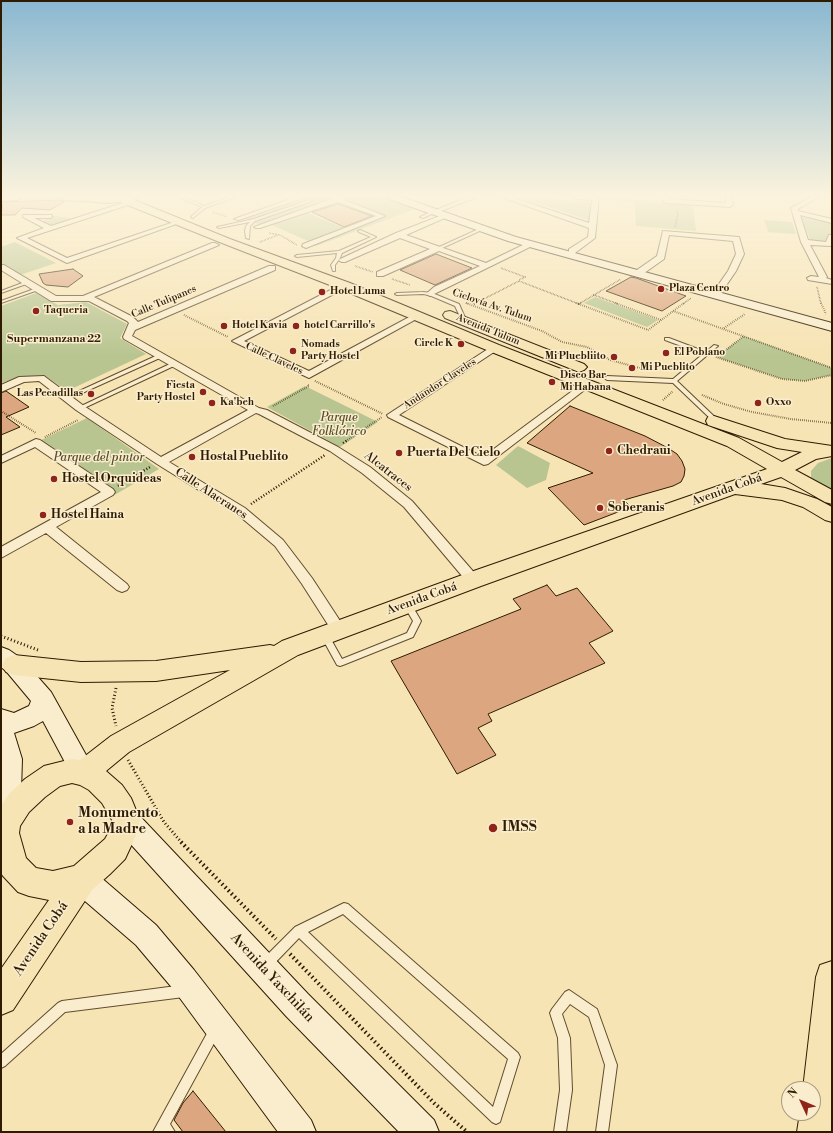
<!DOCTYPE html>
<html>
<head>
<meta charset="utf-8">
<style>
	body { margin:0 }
	#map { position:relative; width:833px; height:1133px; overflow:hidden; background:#f7e4b4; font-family:"Libre Bodoni",serif }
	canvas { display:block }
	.frame { position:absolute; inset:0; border:2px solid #2e1b00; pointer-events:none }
	.north { position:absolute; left:781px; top:1081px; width:40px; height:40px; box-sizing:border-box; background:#faedce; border:1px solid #a8997c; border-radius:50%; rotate:314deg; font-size:11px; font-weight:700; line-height:16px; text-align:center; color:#2e1b00 }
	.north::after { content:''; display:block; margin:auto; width:14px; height:18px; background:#8f2418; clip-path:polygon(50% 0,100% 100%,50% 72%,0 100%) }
</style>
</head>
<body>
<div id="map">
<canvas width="833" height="1133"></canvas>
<div class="frame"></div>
<div class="north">N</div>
</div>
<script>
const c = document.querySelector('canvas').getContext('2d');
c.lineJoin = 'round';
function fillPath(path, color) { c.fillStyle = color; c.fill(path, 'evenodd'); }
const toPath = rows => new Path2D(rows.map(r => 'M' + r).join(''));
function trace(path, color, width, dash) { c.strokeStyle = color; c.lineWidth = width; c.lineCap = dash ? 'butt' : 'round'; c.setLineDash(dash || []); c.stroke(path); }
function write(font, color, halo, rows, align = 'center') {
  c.font = font + ' "Libre Bodoni",serif'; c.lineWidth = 3; c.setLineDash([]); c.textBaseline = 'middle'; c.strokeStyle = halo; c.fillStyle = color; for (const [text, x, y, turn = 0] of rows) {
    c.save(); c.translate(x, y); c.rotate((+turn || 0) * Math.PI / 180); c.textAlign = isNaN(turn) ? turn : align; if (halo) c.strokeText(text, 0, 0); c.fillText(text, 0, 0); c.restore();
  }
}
fillPath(toPath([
	[311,197,383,197,415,209,316,246,307,242,380,215,338,198,259,225,246,219],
	[518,197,591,202,589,220],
	[634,201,693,205,696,231,636,226],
	[308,213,344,228,308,241,272,225],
	[799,213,832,222,832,233,826,242,811,241],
	[53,216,57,216,77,219,53,227,43,221],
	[764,220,792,222,796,234,768,232],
	[15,242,56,263,20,275,1,265,1,247],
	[36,293,58,305,86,302,127,324,120,338,146,354,67,391,44,375,19,377,1,383,1,306],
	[595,297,658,320,647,327,584,303],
	[744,336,832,368,832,375,805,381,782,379,716,357],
	[305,386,378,422,340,447,267,407],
	[87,418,159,469,111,497,35,443],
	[518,446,550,463,546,480,527,488,496,465],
	[832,458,832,493,811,479,811,471,818,463]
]), '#b8c591');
const building = toPath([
	[59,200,64,202,50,210,22,208,15,215,1,215,3,202,59,200],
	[338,204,372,216,344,227,312,212,338,204],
	[436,254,472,268,435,285,400,270,436,254],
	[73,269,83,276,68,287,46,285,43,283,39,274,73,269],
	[631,277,636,278,686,296,662,311,606,291,631,277],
	[6,391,29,407,6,417,20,427,1,435,1,393,6,391],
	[570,406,645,436,668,448,677,454,682,461,685,469,684,476,681,482,673,486,624,500,631,507,584,525,548,488,593,473,527,443,570,406],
	[547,585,556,596,577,588,613,631,589,643,605,663,488,714,492,721,478,728,496,755,457,774,391,661,521,609,513,599,547,585],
	[193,1091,226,1132,183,1132,174,1120,183,1103,193,1091]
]);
fillPath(building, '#dca780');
trace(building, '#2e1b00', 1);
const lane = toPath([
	[179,197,184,197,204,206,230,197,236,197,205,208,193,218,191,217,192,216,202,207,179,197],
	[309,200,312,201,255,221,250,226,249,239,246,238,245,231,246,226,250,222,219,228,217,227,254,219,309,200],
	[433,211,436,212,423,218,420,217,433,211],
	[481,228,484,229,440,249,437,248,481,228],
	[360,230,376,237,342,253,340,258,335,265,335,271,333,271,331,265,336,258,337,253,297,257,295,256,297,255,339,251,371,237,359,232,358,231,360,230],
	[25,282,29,283,1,293,1,291,25,282],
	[37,288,41,289,1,303,1,301,37,288],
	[423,292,432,293,459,304,466,320,462,321,455,306,429,295,423,294,397,295,395,294,397,293,423,292],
	[665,338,669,338,706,352,714,345,718,346,677,381,719,421,719,423,715,423,673,383,607,380,604,378,607,376,673,379,703,354,665,340,665,338],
	[160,354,163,356,162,357,69,399,67,400,64,398,160,354],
	[174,362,176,363,176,365,82,409,78,409,77,408,174,362],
	[407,601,410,602,421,621,413,637,343,665,340,666,337,665,321,636,322,634,325,633,328,634,342,659,407,633,413,621,403,604,404,602,407,601],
	[344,903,348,904,518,1053,520,1057,500,1122,496,1124,492,1122,299,938,271,967,267,968,263,967,262,963,263,959,295,927,344,903],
	[343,914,508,1059,493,1107,308,932,343,914],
	[184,985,188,987,190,991,188,995,184,997,65,1012,5,1066,1,1068,1,1054,58,1003,62,1001,184,985],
	[569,990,597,1009,617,1065,608,1132,596,1132,605,1065,589,1017,570,1004,562,1014,570,1038,572,1090,566,1132,554,1132,560,1090,558,1038,550,1013,552,1009,565,992,569,990],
	[214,1026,218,1028,220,1032,218,1036,170,1124,175,1132,153,1132,210,1028,214,1026]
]);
const street = toPath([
	[296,197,306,197,239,220,234,219,296,197],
	[328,197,345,197,344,200,385,216,306,248,302,246,303,244,376,216,338,202,260,228,256,228,254,227,331,199,328,197],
	[468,197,477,197,436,213,431,212,468,197],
	[501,197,511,197,589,223,592,200,576,199,573,197,599,197,595,238,575,253,569,253,569,249,588,237,589,228,501,197],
	[662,197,668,197,669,199,726,203,726,197,732,197,733,205,730,207,666,203,664,202,662,197],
	[811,197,819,197,798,209,798,211,832,219,832,223,800,215,808,240,826,242,829,235,832,235,831,246,810,245,827,277,826,278,832,280,832,284,808,280,807,278,811,276,819,277,801,242,791,208,811,197],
	[132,200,134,201,134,203,27,238,67,258,177,221,182,222,67,263,17,238,44,228,23,217,23,215,52,215,52,217,50,218,34,218,51,226,132,200],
	[445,214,448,216,447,217,406,235,486,263,527,243,530,243,534,245,430,296,426,294,434,287,480,266,439,251,383,276,377,276,377,272,430,249,400,238,345,262,342,262,338,260,396,233,445,214],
	[663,231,739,237,744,254,736,271,721,293,718,293,714,291,728,271,736,254,733,241,669,235,664,259,640,276,634,276,634,272,657,256,663,231],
	[212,243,215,243,219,245,94,297,133,317,138,322,269,266,275,266,275,270,135,330,132,336,259,408,267,410,338,447,370,467,412,501,478,577,480,580,478,583,473,585,468,583,404,507,362,473,330,451,259,414,256,413,169,462,245,508,283,540,312,578,346,630,344,634,339,636,334,634,302,584,275,546,237,514,157,464,76,410,39,381,24,382,1,392,1,385,19,377,44,376,84,406,161,457,248,410,124,339,123,337,129,323,127,321,89,301,51,301,1,270,1,265,4,265,56,296,83,296,212,243],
	[342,284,348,284,349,286,244,341,309,371,413,315,416,314,420,317,309,378,232,341,342,284],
	[494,345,497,346,499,348,497,350,399,415,483,457,583,383,589,383,591,385,488,464,484,465,388,417,387,415,494,345],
	[36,439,40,440,113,489,115,492,113,495,56,527,127,584,129,587,127,590,122,592,117,590,46,533,1,558,1,547,101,492,35,447,1,463,1,456,36,439]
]);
const secondary = toPath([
	[1,197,22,197,17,200,1,201,1,197],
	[58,197,80,197,81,198,76,201,63,200,58,197],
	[387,197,402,197,516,237,832,323,832,331,508,241,389,199,387,197],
	[1,647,9,650,22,659,51,692,96,773,93,781,84,784,75,781,43,721,34,726,14,733,22,759,20,822,16,831,7,834,1,832,1,709,14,713,29,706,31,701,6,671,1,667,1,647],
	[126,808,135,811,308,994,434,1120,439,1132,399,1132,286,1016,117,829,113,820,117,811,126,808],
	[81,865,91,869,156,925,194,970,311,1120,316,1132,278,1132,174,990,136,945,71,889,67,879,71,869,81,865]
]);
const primary = toPath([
	[68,197,138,197,134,200,230,239,350,283,499,345,739,438,782,462,802,452,777,448,708,425,706,421,708,417,714,416,785,439,832,446,832,456,816,459,795,470,832,490,832,504,825,502,781,477,761,484,785,488,817,499,832,507,832,522,825,520,803,507,782,500,735,494,481,586,298,655,129,752,106,771,122,785,131,798,140,820,137,833,125,859,110,874,92,890,13,1010,1,1015,1,969,49,900,29,896,18,892,3,876,1,873,1,806,9,794,25,779,44,766,72,759,80,760,111,736,230,670,156,681,81,682,14,675,6,672,2,665,6,658,14,655,81,662,156,661,270,645,274,646,282,641,465,574,767,469,727,446,489,351,340,289,222,243,120,202,107,203,73,200,68,197],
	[72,783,80,785,89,790,102,803,112,820,110,830,105,839,74,866,53,871,36,868,26,858,19,833,20,826,29,812,45,797,60,786,72,783],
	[450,311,584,364,587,367,584,370,579,372,574,370,445,318,443,315,445,312,450,311],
	[832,961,832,1132,797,1132,800,1113,813,1113,813,1089,803,1089,816,977,820,965,832,961]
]);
trace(lane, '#604d2d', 2);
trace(street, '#604d2d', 2);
trace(secondary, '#2e1b00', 2);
trace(primary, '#2e1b00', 2);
trace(toPath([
	[26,199,53,199],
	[604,199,657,202],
	[213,212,227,217],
	[675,227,678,214,676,210],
	[269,233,280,235,297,245],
	[260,242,278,235],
	[355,266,373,272],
	[501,268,525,277,519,280],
	[392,279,410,285],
	[817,287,821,304],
	[466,303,469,304],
	[474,304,519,281,579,304],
	[579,304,594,295],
	[618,304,594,295,621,279],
	[683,304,691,298]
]), '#2e1b00', 1.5, [0.5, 1]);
trace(toPath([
	[466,303,542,331,562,342,587,347,610,360,647,370],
	[576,303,579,304],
	[581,303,579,304,648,330,684,303],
	[615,303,661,320],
	[821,303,826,314],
	[474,304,476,303],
	[673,311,832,368],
	[184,315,228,337],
	[724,328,745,314],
	[722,353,744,336],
	[716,357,782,379,805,381,832,375],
	[315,381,383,414],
	[702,395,724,404,752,412,791,419,832,423],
	[663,400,673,391],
	[273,406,309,386,307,384],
	[1,411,36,433],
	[45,437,78,420],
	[346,441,382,417]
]), '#2e1b00', 2, [0.5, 1.5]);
trace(toPath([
	[343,443,348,440],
	[118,486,150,467],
	[251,504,325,455]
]), '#2e1b00', 2.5, [1, 2]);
trace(toPath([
	[1,636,38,650],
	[116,688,112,708,116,726],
	[128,760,164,822,182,843]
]), '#2e1b00', 3, [1, 2.5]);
trace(toPath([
	[181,842,276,939],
	[290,954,434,1103,467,1132]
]), '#2e1b00', 4, [1.5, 3]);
fillPath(lane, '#faedce');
fillPath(street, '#faedce');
fillPath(secondary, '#faedce');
fillPath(primary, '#f7e4b4');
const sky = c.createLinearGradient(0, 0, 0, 356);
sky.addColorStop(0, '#8ab8d1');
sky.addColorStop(0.55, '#fbf3dd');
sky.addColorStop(1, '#fbf3dd00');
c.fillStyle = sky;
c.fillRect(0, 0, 833, 356);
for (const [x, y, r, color] of [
	[661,289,4,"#8f2418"],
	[322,292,4,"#8f2418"],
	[36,311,4,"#8f2418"],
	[224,326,4,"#8f2418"],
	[296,326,4,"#8f2418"],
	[461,344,4,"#8f2418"],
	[293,351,4,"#8f2418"],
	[666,353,4,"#8f2418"],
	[614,357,4,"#8f2418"],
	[632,368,4,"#8f2418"],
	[552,382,4,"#8f2418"],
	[203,392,4,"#8f2418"],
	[91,394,4,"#8f2418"],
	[212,403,4,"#8f2418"],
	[758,403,4,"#8f2418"],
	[609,451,4,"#8f2418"],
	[399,453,4,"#8f2418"],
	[192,457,4,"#8f2418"],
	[54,479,4,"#8f2418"],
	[600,508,4,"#8f2418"],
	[43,515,4,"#8f2418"],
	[70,822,4,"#8f2418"],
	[493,828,5,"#8f2418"]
]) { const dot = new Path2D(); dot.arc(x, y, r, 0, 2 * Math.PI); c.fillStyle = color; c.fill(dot); trace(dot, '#faedce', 1.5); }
write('bold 10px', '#2e1b00', '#faedce', [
	["Plaza Centro",669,289],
	["Hotel Luma",330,292],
	["Taqueria",44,311],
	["Hotel Kavia",232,326],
	["hotel Carrillo's",304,326],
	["Circle K",453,344,"right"],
	["Nomads",301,345],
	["Party Hostel",301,357],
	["El Poblano",674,353],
	["Mi Pluebliito",606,357,"right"],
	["Mi Pueblito",640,368],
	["Disco Bar",560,376],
	["Mi Habana",560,388],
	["Fiesta",195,386,"right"],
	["Party Hostel",195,398,"right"],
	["Las Pecadillas",83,394,"right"],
	["Ka'beh",220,403],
	["Oxxo",766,403]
], 'left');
write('10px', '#2e1b00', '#faedce', [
	["Calle Tulipanes",164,302,-23],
	["Ciclovía Av. Tulum",492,306,19],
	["Avenida Tulum",488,330,22],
	["Calle Claveles",274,359,25],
	["Andandor Claveles",440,384,-33]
]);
write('bold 11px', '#2e1b00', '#faedce', [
	["Supermanzana 22",54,339]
]);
write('italic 12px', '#574e2c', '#faedce', [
	["Parque",339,418],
	["Folklórico",339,432],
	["Parque del pintor",99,458]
]);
write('bold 12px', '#2e1b00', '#faedce', [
	["Chedraui",617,451],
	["Puerta Del Cielo",407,453],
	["Hostal Pueblito",200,457],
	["Hostel Orquideas",62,479],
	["Soberanis",608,508],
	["Hostel Haina",51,515]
], 'left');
write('12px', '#2e1b00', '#faedce', [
	["Alcatraces",388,472,38],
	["Avenida Cobá",727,490,-20],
	["Calle Alacranes",211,494,33],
	["Avenida Cobá",422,599,-20]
]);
write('bold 14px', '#2e1b00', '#faedce', [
	["Monumento",78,814],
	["a la Madre",78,830],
	["IMSS",502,828]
], 'left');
write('14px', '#2e1b00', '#faedce', [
	["Avenida Cobá",41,939,-56],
	["Avenida Yaxchilán",272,978,47]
]);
</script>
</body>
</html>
